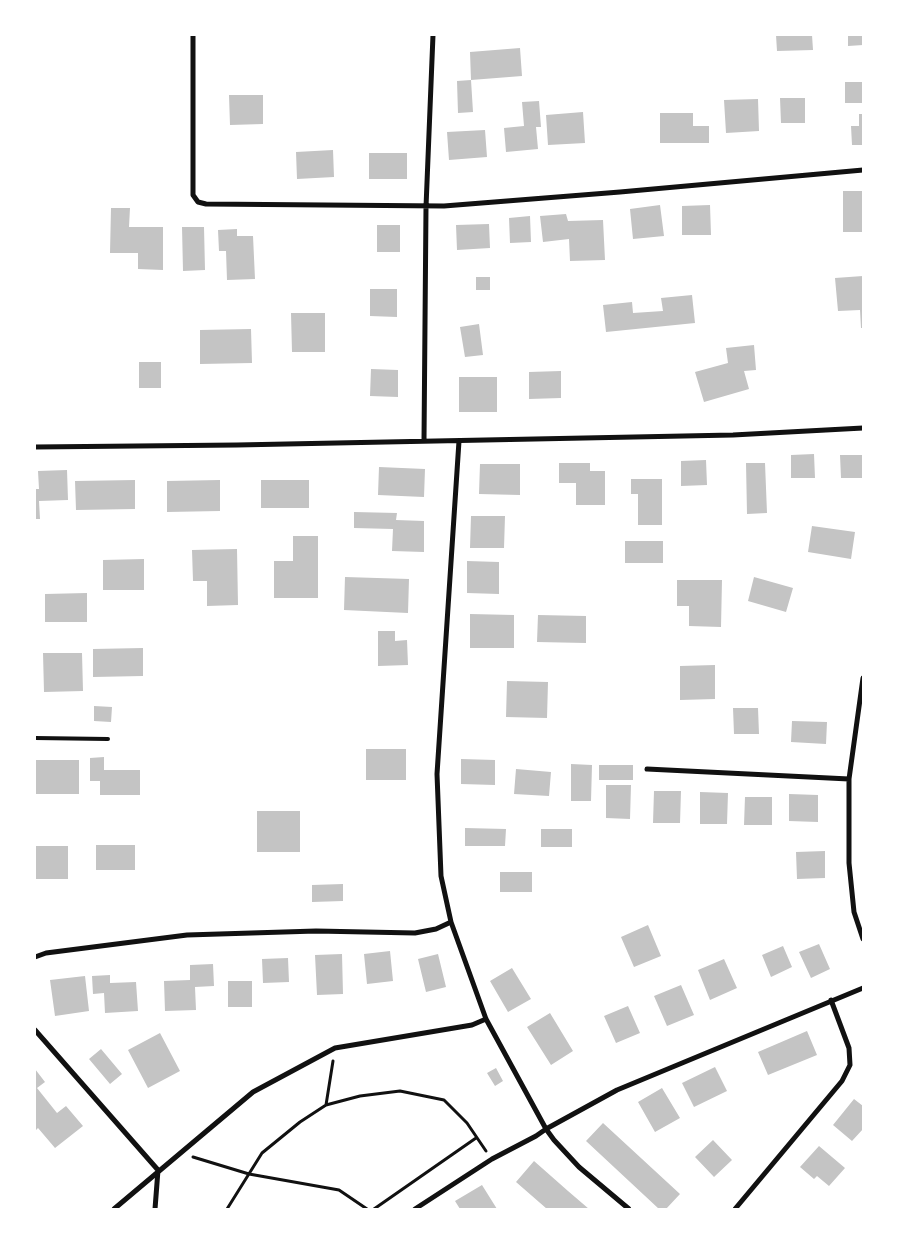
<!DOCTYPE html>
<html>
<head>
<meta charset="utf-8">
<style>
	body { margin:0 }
	#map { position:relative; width:898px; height:1244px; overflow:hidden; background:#fff; font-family:"Fira Sans Condensed",sans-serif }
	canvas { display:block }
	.frame { position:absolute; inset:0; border:36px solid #fff; pointer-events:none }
</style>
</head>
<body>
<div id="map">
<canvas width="898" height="1244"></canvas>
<div class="frame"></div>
</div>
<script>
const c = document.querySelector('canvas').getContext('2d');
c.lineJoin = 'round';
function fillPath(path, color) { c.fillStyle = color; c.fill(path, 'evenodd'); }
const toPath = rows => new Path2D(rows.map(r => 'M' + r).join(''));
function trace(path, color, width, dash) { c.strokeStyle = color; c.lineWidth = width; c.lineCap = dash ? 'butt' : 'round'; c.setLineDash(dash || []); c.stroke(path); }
fillPath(toPath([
	[776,35,812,35,813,50,777,51],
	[848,35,863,35,863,45,848,46],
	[520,48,522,76,471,80,470,52],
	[471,80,473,112,458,113,457,81],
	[845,82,863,82,863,103,845,103],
	[229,95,263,95,263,124,230,125],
	[780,98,805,98,805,123,781,123],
	[758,99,759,131,726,133,724,100],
	[539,101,541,127,536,127,538,149,506,152,504,128,524,126,522,102],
	[583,112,585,143,548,145,546,115],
	[660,113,693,113,693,126,709,126,709,143,660,143],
	[859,114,863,114,863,145,852,145,851,126,859,126],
	[485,130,487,157,449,160,447,132],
	[333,150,334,177,297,179,296,152],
	[369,153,407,153,407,179,369,179],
	[843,191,863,191,863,232,843,232],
	[660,205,664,236,633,239,630,209],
	[710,205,711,235,682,235,682,206],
	[111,208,130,208,129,227,163,227,163,270,138,269,138,253,110,253],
	[566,214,568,221,603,220,605,260,570,261,569,239,543,242,540,216],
	[530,216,531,242,510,243,509,218],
	[489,224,490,248,457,250,456,225],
	[377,225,400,225,400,252,377,252],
	[182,227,204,227,205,270,183,271],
	[237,229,237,236,253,236,255,279,227,280,226,251,219,251,218,230],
	[863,276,863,328,861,328,860,310,838,311,835,278],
	[476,277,490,277,490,290,476,290],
	[370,289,397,289,397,317,370,316],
	[692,295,695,323,606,332,603,305,632,302,633,313,663,311,661,298],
	[291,313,325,313,325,352,292,352],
	[479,324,483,355,465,357,460,327],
	[251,329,252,363,200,364,200,330],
	[754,345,756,370,744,371,749,389,704,402,695,372,728,363,726,348],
	[139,362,161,362,161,388,139,388],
	[371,369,398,370,398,397,370,396],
	[561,371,561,398,529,399,529,372],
	[459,377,497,377,497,412,459,412],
	[814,454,815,478,791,478,791,455],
	[840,455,863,455,863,478,841,478],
	[706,460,707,485,681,486,681,461],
	[559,463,590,463,590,471,605,471,605,505,576,505,576,483,559,483],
	[746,463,765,463,767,513,747,514],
	[480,464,520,464,520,495,479,494],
	[379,467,425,469,424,497,378,495],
	[67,470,68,500,39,501,40,519,35,519,35,489,39,489,38,471],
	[631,479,662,479,662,525,638,525,638,494,631,494],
	[135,480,135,509,76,510,75,481],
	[220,480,220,511,167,512,167,481],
	[261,480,309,480,309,508,261,508],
	[354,512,397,513,396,520,424,521,424,552,392,551,393,529,354,528],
	[471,516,505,516,504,548,470,548],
	[812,526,855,532,851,559,808,552],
	[293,536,318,536,318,598,274,598,274,561,293,561],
	[625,541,663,541,663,563,625,563],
	[237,549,238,605,207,606,207,581,193,581,192,550],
	[144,559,144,590,103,590,103,560],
	[467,561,499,562,499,594,467,593],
	[345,577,409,579,408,613,344,610],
	[754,577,793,588,786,612,748,601],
	[677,580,722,580,721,627,689,626,689,606,677,606],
	[87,593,87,622,45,622,45,594],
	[470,614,514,615,514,648,470,648],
	[538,615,586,616,586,643,537,642],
	[378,631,395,631,395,641,407,640,408,665,378,666],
	[143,648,143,676,93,677,93,649],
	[43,653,82,653,83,691,44,692],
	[715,665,715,699,680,700,680,666],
	[507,681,548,682,547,718,506,717],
	[94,706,112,707,111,722,94,721],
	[733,708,758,708,759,734,734,734],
	[792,721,827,722,826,744,791,742],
	[366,749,406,749,406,780,366,780],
	[104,757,104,770,140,770,140,795,100,795,100,781,90,781,90,758],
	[461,759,495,760,495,785,461,784],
	[35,760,79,760,79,794,35,794],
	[571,764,592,765,591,801,571,801],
	[599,765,633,765,633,780,599,780],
	[516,769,551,772,549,796,514,794],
	[606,785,631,785,630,819,606,818],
	[654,791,681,791,680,823,653,823],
	[700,792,728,793,727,824,700,824],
	[789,794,818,795,818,822,789,821],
	[745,797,772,797,772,825,744,825],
	[257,811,300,811,300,852,257,852],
	[465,828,506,829,505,846,465,846],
	[541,829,572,829,572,847,541,847],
	[96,845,135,845,135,870,96,870],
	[35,846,68,846,68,879,35,879],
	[825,851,825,878,797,879,796,852],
	[500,872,532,872,532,892,500,892],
	[343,884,343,901,312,902,312,885],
	[648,925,661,956,634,967,621,937],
	[819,944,830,969,811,978,799,952],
	[783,946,792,967,771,977,762,955],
	[390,951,393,981,367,984,364,954],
	[342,954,343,994,317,995,315,955],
	[438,954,446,987,426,992,418,959],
	[288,958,289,982,263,983,262,959],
	[724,959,737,988,710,1000,698,970],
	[213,964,214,986,195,987,196,1010,165,1011,164,981,190,980,190,965],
	[512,968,531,999,508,1012,490,981],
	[110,975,110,983,136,982,138,1011,105,1013,104,993,93,994,92,976],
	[85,976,89,1011,55,1016,50,980],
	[228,981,252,981,252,1007,228,1007],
	[681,985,694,1015,667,1026,654,996],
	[628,1006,640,1033,616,1043,604,1016],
	[550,1013,573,1051,551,1065,527,1027],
	[807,1031,817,1055,768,1075,758,1052],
	[160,1033,180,1071,148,1088,128,1050],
	[101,1049,122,1074,110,1084,89,1059],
	[715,1067,727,1091,694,1107,682,1083],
	[496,1068,503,1081,495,1086,487,1073],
	[35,1069,45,1082,37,1088,57,1113,66,1106,83,1126,55,1148,38,1128,35,1131],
	[662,1088,680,1118,655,1132,638,1102],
	[854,1099,863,1106,863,1129,852,1141,833,1125],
	[603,1123,680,1194,666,1209,659,1209,586,1141],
	[713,1140,732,1160,714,1177,695,1157],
	[819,1146,845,1168,829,1186,817,1176,814,1179,800,1167],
	[534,1161,568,1191,589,1209,547,1209,516,1182],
	[482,1185,497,1209,460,1209,455,1201]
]), '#c4c4c4');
trace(toPath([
	[326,1105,333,1061],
	[193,1157,249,1174,339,1190,367,1209],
	[227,1209,262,1153,300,1122,326,1105,360,1096,400,1091,444,1100,467,1123,486,1151],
	[374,1209,476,1138]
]), '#111', 3);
trace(toPath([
	[35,738,108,739]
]), '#111', 4);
trace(toPath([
	[193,35,193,195,198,202,206,204,444,206,620,192,863,170],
	[424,440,426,207,433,35],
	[459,441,437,774,441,876,451,922,486,1019,546,1129,554,1140,579,1167,629,1209],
	[35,447,237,445,733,435,863,428],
	[863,678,849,779,849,863,854,912,863,939],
	[647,769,849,779],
	[35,957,46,953,187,935,316,931,415,933,436,929,451,922],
	[35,1030,158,1170,155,1209],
	[114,1209,253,1092,335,1048,472,1025,486,1019],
	[415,1209,492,1159,536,1136,546,1129,617,1090,863,988],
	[735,1209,842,1081,850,1065,849,1048,831,1000]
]), '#111', 5);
</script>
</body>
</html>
